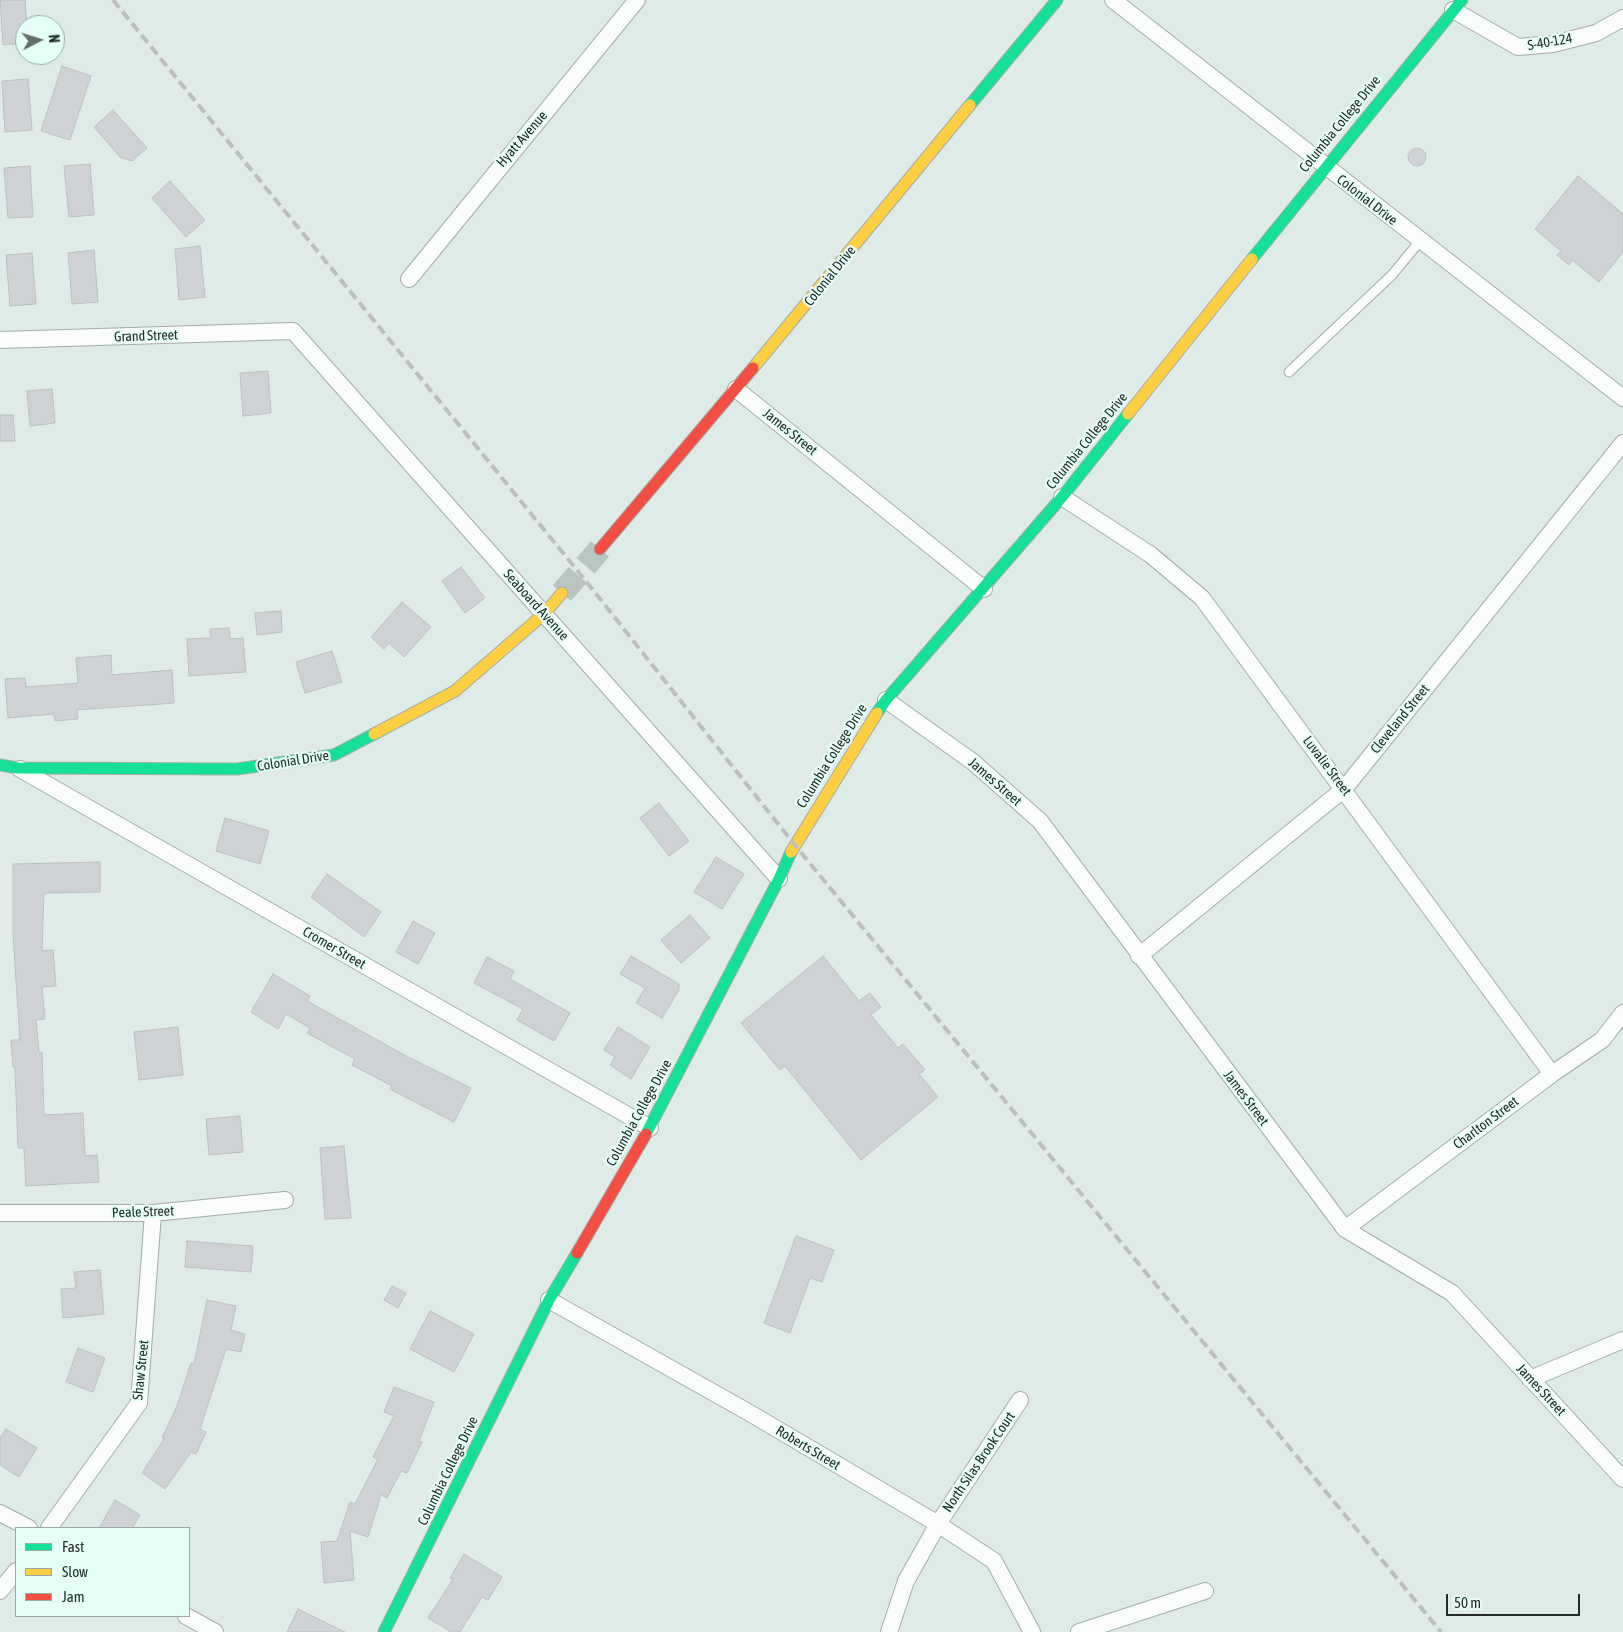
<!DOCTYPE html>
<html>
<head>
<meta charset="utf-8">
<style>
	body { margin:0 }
	#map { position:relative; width:1623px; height:1632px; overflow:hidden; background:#deebe7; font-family:"Asap Condensed",sans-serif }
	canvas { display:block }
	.legend { position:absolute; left:15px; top:1527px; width:175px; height:90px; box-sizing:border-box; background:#e5fef7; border:1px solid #97aaa5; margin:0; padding:6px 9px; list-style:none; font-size:15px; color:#232c2a }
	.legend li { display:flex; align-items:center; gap:10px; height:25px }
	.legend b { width:25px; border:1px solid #97aaa5 }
	.north { position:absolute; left:15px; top:15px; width:50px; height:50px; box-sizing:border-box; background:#e5fef7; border:1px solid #97aaa5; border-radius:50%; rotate:85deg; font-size:14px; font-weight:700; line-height:20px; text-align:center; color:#232c2a }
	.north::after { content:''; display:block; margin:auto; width:18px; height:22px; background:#646f6c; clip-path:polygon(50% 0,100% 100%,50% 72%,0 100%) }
	.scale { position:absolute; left:1446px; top:1594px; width:134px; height:22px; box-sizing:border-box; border:2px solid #232c2a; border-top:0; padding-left:6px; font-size:15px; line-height:18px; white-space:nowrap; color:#232c2a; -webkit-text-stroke:4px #e5fef7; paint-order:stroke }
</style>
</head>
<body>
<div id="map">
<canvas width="1623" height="1632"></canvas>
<ul class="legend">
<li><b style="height:6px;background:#16e098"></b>Fast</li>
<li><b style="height:6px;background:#ffcf43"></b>Slow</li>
<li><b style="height:6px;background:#f24e42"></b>Jam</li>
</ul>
<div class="north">N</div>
<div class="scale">50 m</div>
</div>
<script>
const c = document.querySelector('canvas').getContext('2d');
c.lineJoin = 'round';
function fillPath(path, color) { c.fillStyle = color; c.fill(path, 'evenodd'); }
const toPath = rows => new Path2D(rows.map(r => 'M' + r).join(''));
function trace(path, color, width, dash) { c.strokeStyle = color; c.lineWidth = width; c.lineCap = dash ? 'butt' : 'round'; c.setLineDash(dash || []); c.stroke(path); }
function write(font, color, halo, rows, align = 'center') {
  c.font = font + ' "Asap Condensed",sans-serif'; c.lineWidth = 4.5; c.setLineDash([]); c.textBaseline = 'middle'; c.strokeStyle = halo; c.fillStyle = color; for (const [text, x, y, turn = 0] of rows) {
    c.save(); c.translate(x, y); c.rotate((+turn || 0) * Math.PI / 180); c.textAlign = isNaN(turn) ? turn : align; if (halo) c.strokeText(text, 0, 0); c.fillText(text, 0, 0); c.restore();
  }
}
const building = toPath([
	[0,0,25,0,27,25,25,25,25,43,3,45,0,0],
	[62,66,91,76,70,140,41,131,62,66],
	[28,79,32,130,5,132,2,81,28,79],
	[113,110,147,148,132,161,120,157,94,127,113,110],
	'1408 157a9 9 0 1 1 18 0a9 9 0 1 1-18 0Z',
	[90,164,94,215,69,217,64,166,90,164],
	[30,166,33,217,8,218,4,168,30,166],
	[1578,176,1623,214,1623,252,1599,282,1572,260,1569,265,1557,255,1561,251,1535,229,1578,176],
	[170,181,205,220,186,237,152,198,170,181],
	[200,246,205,297,179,300,175,249,200,246],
	[94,250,98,302,72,304,68,253,94,250],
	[32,253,36,304,10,306,6,255,32,253],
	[268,371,271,413,243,416,240,373,268,371],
	[52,389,55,423,30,426,27,391,52,389],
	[0,415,13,415,15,441,0,441,0,415],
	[461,567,485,598,465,613,442,581,461,567],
	[402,602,431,627,404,657,389,643,384,649,371,637,402,602],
	[281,611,282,632,257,635,255,613,281,611],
	[229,628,230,639,243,638,246,672,189,676,187,639,211,638,210,629,229,628],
	[332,651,342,682,305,693,296,662,332,651],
	[111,655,112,675,172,670,174,703,77,710,78,719,55,721,54,714,8,718,5,679,25,678,26,687,78,683,76,658,111,655],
	[659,803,689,841,669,856,640,818,659,803],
	[225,818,269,831,260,864,216,851,225,818],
	[716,857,744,874,722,909,694,892,716,857],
	[100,862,100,892,44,893,42,951,53,950,56,986,42,987,45,1019,36,1020,39,1053,42,1052,44,1115,83,1113,85,1156,97,1155,99,1182,26,1186,24,1148,18,1148,15,1067,13,1067,11,1040,20,1040,13,935,13,864,100,862],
	[327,874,381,912,364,937,311,897,327,874],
	[690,915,710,938,681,963,661,940,690,915],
	[413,921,435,933,418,964,396,952,413,921],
	[631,956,679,984,679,990,662,1018,636,1003,645,988,620,974,631,956],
	[823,956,859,1001,870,993,881,1007,871,1015,898,1048,903,1044,925,1070,919,1074,938,1097,861,1160,785,1066,780,1070,741,1023,823,956],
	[487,957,514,971,510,979,570,1013,554,1041,517,1020,523,1009,474,983,487,957],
	[273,974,310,996,307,1001,408,1057,471,1088,454,1122,390,1089,392,1086,352,1065,355,1059,307,1033,310,1028,286,1014,278,1029,251,1012,273,974],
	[178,1027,183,1075,139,1080,134,1032,178,1027],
	[618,1027,650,1047,631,1079,610,1065,615,1057,604,1050,618,1027],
	[240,1116,243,1152,209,1155,206,1119,240,1116],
	[344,1146,351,1218,325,1219,320,1148,344,1146],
	[796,1236,834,1250,822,1282,810,1278,790,1333,764,1323,796,1236],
	[187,1241,253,1246,251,1272,185,1267,187,1241],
	[100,1270,104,1314,63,1318,61,1289,76,1288,74,1272,100,1270],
	[392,1286,406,1293,398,1308,384,1300,392,1286],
	[207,1300,236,1306,231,1330,245,1334,241,1352,226,1349,200,1429,206,1432,196,1454,191,1452,165,1489,142,1473,164,1439,162,1438,177,1406,191,1363,194,1364,207,1300],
	[430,1311,474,1334,454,1372,410,1349,430,1311],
	[78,1348,105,1358,93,1392,66,1382,78,1348],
	[394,1387,434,1402,419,1441,422,1442,407,1473,401,1471,387,1498,381,1495,368,1537,350,1531,354,1580,324,1583,321,1542,337,1541,350,1502,355,1504,378,1459,373,1457,394,1416,384,1412,394,1387],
	[6,1429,37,1448,19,1477,0,1465,0,1438,6,1429],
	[115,1500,140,1515,132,1528,99,1528,115,1500],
	[464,1554,502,1577,488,1600,482,1597,460,1632,451,1632,428,1618,453,1579,450,1578,464,1554],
	[298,1609,345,1632,287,1632,298,1609]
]);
fillPath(building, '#cfd2d4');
trace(building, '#bcc0c1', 1);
trace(toPath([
	[562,593,600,549]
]), '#b9c5c1', 24, [24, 12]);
const lane = toPath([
	[1289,372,1392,275,1420,241]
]);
const street = toPath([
	[1113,0,1623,398],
	[1453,10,1518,47,1553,44,1596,33,1623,18],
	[409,279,637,0],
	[0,340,293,331,779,879],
	[736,389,984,589],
	[1062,497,1151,555,1202,598,1552,1074],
	[886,700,973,762,1040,821,1345,1229,1452,1293,1623,1479],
	[20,769,650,1128],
	[1139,956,1344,789,1623,443],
	[0,1213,153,1213,285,1200],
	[1345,1229,1552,1074,1602,1040,1623,1013],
	[549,1300,748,1412,938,1524,994,1561,1032,1632],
	[1530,1379,1623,1340],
	[0,1513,29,1528],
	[49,1528,139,1403,153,1213],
	[0,1591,16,1571],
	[186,1616,215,1632],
	[889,1632,906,1581,938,1524,1020,1400],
	[1079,1632,1205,1591]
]);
const fast = toPath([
	[970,105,1057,0],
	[1252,259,1462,0],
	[877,713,886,700,1062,497,1128,414],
	[0,765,18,768,237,769,334,755,374,734],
	[646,1134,779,879,791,852],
	[384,1632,549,1300,577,1253]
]);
const slow = toPath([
	[753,368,970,105],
	[1128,414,1252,259],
	[374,734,455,691,544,614,562,593],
	[791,852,877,713]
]);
const jam = toPath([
	[600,549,753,368],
	[577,1253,646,1134]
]);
trace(lane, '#a3adaa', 11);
trace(street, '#a3adaa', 18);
trace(fast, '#a3adaa', 13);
trace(slow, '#a3adaa', 13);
trace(jam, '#a3adaa', 13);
trace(lane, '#fafcfb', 9);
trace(street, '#fafcfb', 16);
trace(fast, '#16e098', 11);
trace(slow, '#ffcf43', 11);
trace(jam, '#f24e42', 11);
trace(toPath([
	[113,0,585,580,794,844,1441,1632]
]), '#bcbfbe', 4, [10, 5]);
write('14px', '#232c2a', '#e5fef7', [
	["S-40-124",1550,42,-10],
	["Columbia College Drive",1340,124,-51],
	["Hyatt Avenue",522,139,-49],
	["Colonial Drive",1367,200,38],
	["Colonial Drive",830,276,-51],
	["Grand Street",146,336,-2],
	["James Street",790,432,39],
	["Columbia College Drive",1087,441,-51],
	["Seaboard Avenue",536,605,48],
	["Cleveland Street",1400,719,-51],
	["Columbia College Drive",832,756,-58],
	["Colonial Drive",293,761,-9],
	["Luvalie Street",1327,766,53],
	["James Street",995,782,41],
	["Cromer Street",334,948,30],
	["James Street",1246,1098,53],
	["Columbia College Drive",639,1113,-61],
	["Charlton Street",1486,1123,-37],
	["Peale Street",143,1212,-2],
	["Shaw Street",141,1370,-84],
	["James Street",1541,1390,47],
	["Roberts Street",808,1448,31],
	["North Silas Brook Court",979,1462,-56],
	["Columbia College Drive",448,1471,-64]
]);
</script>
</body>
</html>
